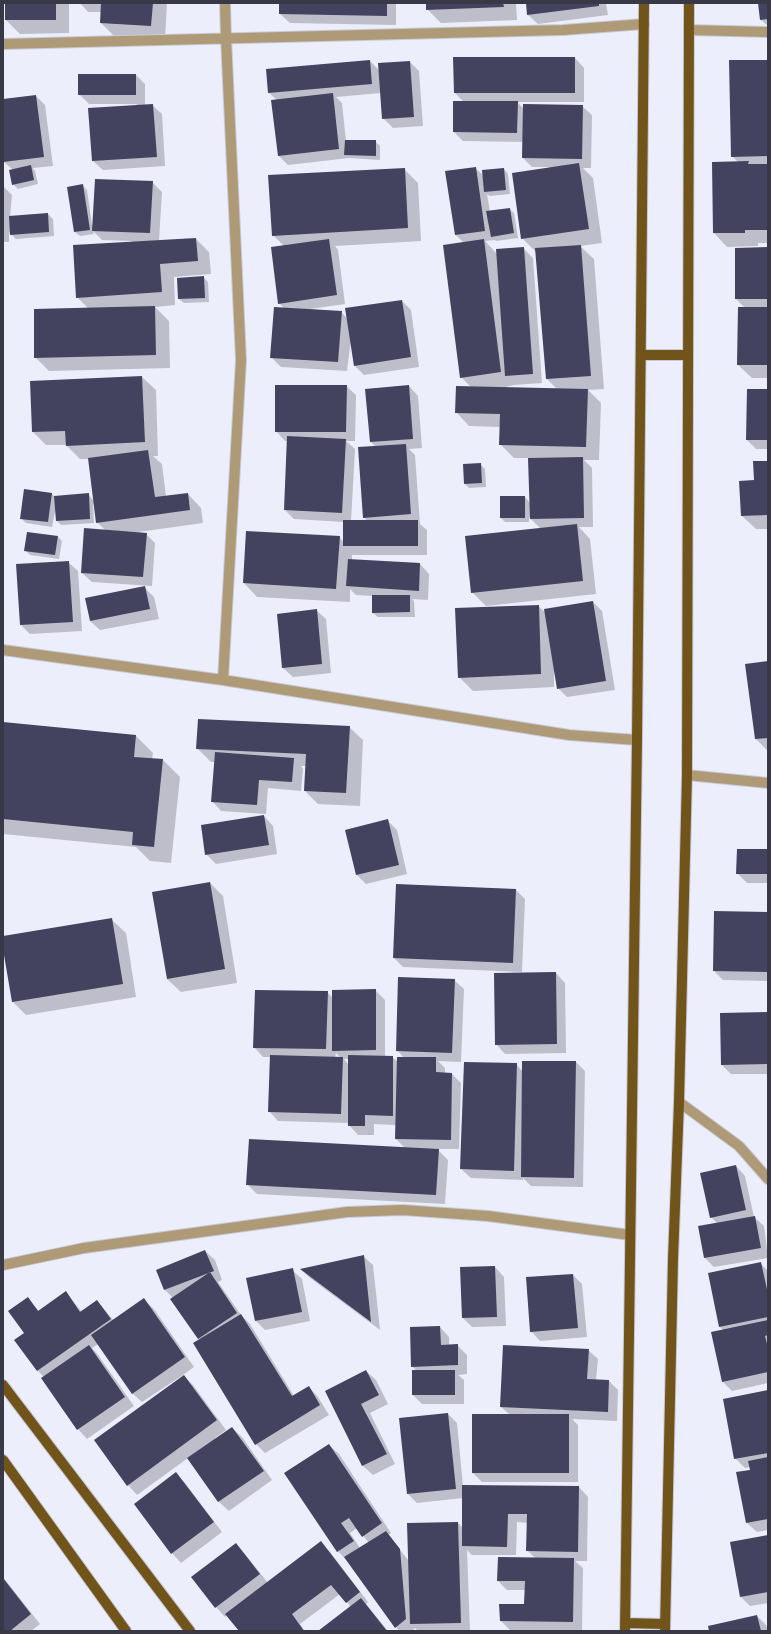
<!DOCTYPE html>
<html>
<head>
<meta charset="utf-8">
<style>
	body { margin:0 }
	#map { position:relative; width:771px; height:1634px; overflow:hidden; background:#edeefc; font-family:"Work Sans",sans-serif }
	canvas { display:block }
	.frame { position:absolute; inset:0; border:4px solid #383846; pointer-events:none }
</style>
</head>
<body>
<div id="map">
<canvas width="771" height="1634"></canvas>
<div class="frame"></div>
</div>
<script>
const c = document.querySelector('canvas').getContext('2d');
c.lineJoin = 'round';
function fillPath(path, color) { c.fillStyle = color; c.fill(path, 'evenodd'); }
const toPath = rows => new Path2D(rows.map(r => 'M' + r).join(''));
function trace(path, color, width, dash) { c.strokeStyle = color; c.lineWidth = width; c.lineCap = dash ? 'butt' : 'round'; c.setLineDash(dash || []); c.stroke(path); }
fillPath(toPath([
	[6,3,69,3,69,33,20,34,6,20],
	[80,3,167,3,165,40,114,36,101,23,102,12,88,12],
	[280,3,396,3,396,25,290,23,280,14],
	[427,3,516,3,517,20,441,23,427,9],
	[527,3,606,3,608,15,538,24,528,15],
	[759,3,768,3,768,26,761,20],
	[575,58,584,68,584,102,517,102,524,109,582,106,592,115,591,168,583,168,593,178,602,243,580,246,594,259,604,389,588,390,601,403,599,460,584,460,592,468,593,527,579,527,590,539,596,594,486,606,472,592,541,529,529,517,529,522,505,522,501,518,525,497,530,503,529,458,514,458,500,444,501,427,469,426,456,412,471,387,461,377,464,243,456,235,475,168,484,176,504,169,508,174,510,194,490,196,487,194,490,212,509,209,514,213,518,238,496,241,495,240,485,241,497,254,523,248,533,258,542,383,514,385,505,387,505,388,557,389,547,379,536,252,522,238,549,168,549,167,532,167,523,158,523,142,463,141,454,132,464,102,455,93],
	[370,61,380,71,410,62,419,71,423,126,393,128,383,118,381,93,336,97,342,103,346,141,375,141,380,146,380,160,349,158,288,165,279,156,272,101,277,100,269,93],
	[768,61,768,243,758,243,758,246,727,247,714,233,738,162,732,156],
	[136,75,145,84,145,105,152,105,162,114,165,166,103,170,93,161,137,104,89,104,79,94],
	[36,96,45,105,53,166,33,168,35,171,38,184,18,189,13,184,13,170,4,162,3,100],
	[404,169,418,183,421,241,335,246,338,250,345,304,310,309,341,312,347,318,402,301,411,310,419,367,364,375,354,365,351,339,347,371,281,367,271,357,285,309,279,303,284,246,273,235],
	[152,182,162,192,159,241,196,239,209,252,211,274,174,277,175,305,155,307,169,321,170,368,49,371,35,357,88,308,77,297,132,243,132,241,102,240,93,231,94,234,80,236,75,232,82,185,87,190,92,225],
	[3,186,12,195,10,217,48,214,53,219,54,236,16,239,9,232,9,242,3,242],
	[768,248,768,378,752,378,738,365,745,308,736,299],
	[203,277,208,282,209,302,184,303,179,299],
	[142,377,156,390,158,456,153,456,162,464,166,497,188,494,201,508,203,523,138,532,146,534,155,543,152,586,92,582,82,573,106,531,97,522,95,503,93,504,94,523,61,525,57,521,56,507,52,527,26,523,21,518,51,493,55,497,88,494,94,501,89,459,80,459,66,445,46,445,33,432,31,382],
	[346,386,356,395,355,441,346,441,355,449,351,521,367,521,364,517,376,447,371,442,367,390,409,386,418,396,422,448,409,449,415,455,420,524,427,530,427,555,352,555,352,560,420,564,429,574,428,600,412,599,414,601,415,617,378,617,373,613,373,596,356,595,350,589,350,602,257,597,244,583,247,532,339,537,344,542,344,522,294,519,285,510,288,441,285,441,276,431],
	[768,390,768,449,756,449,747,440],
	[768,462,768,529,756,529,742,516,755,481],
	[480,464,485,469,486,487,469,488,465,484],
	[57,536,62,541,59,559,30,555,25,550],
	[68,562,78,571,82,631,30,634,21,625],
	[145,588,154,597,159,619,100,630,90,621],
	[593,602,602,611,615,690,567,697,558,688,555,668,554,669,554,687,473,691,459,677,538,606,546,613],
	[316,610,326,619,331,673,293,677,283,668],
	[768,662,768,751,756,739],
	[3,723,136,736,153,753,152,759,163,760,180,777,171,863,150,861,136,847,3,834],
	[349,727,363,740,360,806,318,804,305,791,306,766,301,766,303,769,301,791,268,788,266,814,221,811,212,801,215,762,211,762,197,748],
	[264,816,273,826,277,854,216,864,206,854],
	[387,820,397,830,407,874,366,884,357,875,346,830],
	[768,850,768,883,747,883,737,873],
	[210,883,223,896,237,983,181,992,167,979],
	[516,890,525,899,522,972,403,967,394,958],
	[768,913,768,981,723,980,714,971],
	[112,920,126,933,136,997,26,1015,13,1002,3,937],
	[556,973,565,983,566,1053,505,1054,496,1044],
	[454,980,464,989,461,1062,438,1061,445,1068,445,1074,452,1074,461,1083,459,1149,437,1149,448,1160,445,1204,257,1194,247,1184,405,1148,396,1139,396,1125,374,1124,374,1135,358,1135,349,1125,349,1123,278,1121,269,1111,271,1057,263,1057,254,1047,327,992,333,998,375,990,385,1000,385,1057,392,1057,398,1062,404,1058,397,1050],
	[336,1053,341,1058,335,1058],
	[344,1059,349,1059,349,1065],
	[768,1013,768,1074,731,1074,722,1065],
	[576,1062,585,1071,583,1187,531,1186,523,1178,523,1180,471,1178,461,1169,465,1063,516,1064,523,1072],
	[736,1166,745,1176,754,1217,764,1226,768,1258,714,1267,705,1258,717,1223,711,1217],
	[205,1251,215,1260,222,1280,218,1282,241,1315,250,1324,294,1396,309,1387,318,1397,329,1415,265,1453,256,1444,200,1340,172,1299,173,1298,165,1290,157,1270],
	[363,1256,373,1265,380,1330,310,1278,302,1270],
	[760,1263,768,1271,768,1383,732,1391,723,1382,723,1330,720,1327,709,1274],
	[495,1267,504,1277,506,1326,472,1327,463,1318,461,1268],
	[292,1270,302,1279,310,1321,265,1330,256,1321],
	[573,1275,582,1284,587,1337,540,1341,531,1331],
	[65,1292,82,1312,97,1301,114,1321,144,1300,154,1309,194,1367,183,1375,193,1385,226,1430,215,1438,216,1440,232,1428,242,1437,272,1480,229,1511,219,1502,188,1458,137,1495,128,1485,184,1376,183,1375,142,1402,132,1393,98,1344,92,1348,98,1355,134,1406,87,1439,78,1429,44,1377,38,1371,16,1340,25,1333,27,1298,39,1311],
	[440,1327,449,1337,449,1346,457,1345,467,1355,467,1374,458,1375,464,1380,464,1404,422,1404,413,1395,417,1371,412,1366],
	[588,1350,598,1359,596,1380,609,1381,618,1390,617,1421,572,1419,578,1425,578,1482,482,1482,473,1473,510,1415,501,1407],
	[366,1371,376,1380,388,1404,370,1413,395,1464,373,1475,363,1466,326,1392],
	[768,1391,768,1530,757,1532,747,1523,738,1473,751,1470,750,1467,745,1468,735,1458],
	[448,1414,457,1423,463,1486,579,1487,588,1497,587,1561,575,1561,583,1568,582,1631,510,1630,501,1621,525,1605,526,1590,507,1590,498,1581,535,1558,527,1550,528,1523,517,1522,516,1555,472,1555,467,1550,470,1631,418,1631,415,1628,412,1631,399,1631,347,1561,338,1551,329,1445,339,1454,391,1533,388,1535,409,1561,458,1523,463,1528,463,1498,417,1503,408,1494],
	[357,1528,369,1543,360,1548,350,1533],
	[176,1474,185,1483,222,1532,181,1563,172,1553],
	[768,1536,768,1603,750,1606,741,1597,731,1542],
	[321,1543,330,1552,368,1602,366,1604,388,1631,321,1631,351,1607,340,1594,300,1624,305,1631,240,1631,227,1615,225,1617,216,1607,193,1577,236,1544,245,1554,268,1583],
	[3,1577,40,1624,31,1631,3,1631],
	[757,1616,766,1625,768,1631,710,1631]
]), '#0003');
fillPath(toPath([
	[5,3,56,3,56,20,5,20],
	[101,3,153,3,151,26,100,23],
	[279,3,387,3,387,16,279,14],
	[426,3,503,3,504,7,426,10],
	[526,3,599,3,599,6,527,15],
	[758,3,768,3,768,19,760,20],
	[453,57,575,57,575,93,454,93],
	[370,60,372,84,268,93,266,69],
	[729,60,768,60,768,156,731,157],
	[410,61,414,117,382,119,378,63],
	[78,74,136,74,136,95,78,95],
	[333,93,339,149,278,156,271,100],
	[36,95,44,157,3,162,3,99],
	[453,101,518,101,517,133,453,132],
	[153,104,157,157,92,161,88,108],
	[523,104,583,105,582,159,522,158],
	[345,140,376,140,376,156,344,155],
	[749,161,748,164,768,164,768,230,745,230,745,233,713,233,712,162],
	[579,163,589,229,521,239,512,173],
	[31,165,34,180,12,185,9,170],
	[476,167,485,231,455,235,445,171],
	[405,168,408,228,272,236,268,175],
	[504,168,506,190,484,192,482,170],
	[95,179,153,181,150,233,92,231],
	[83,184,90,230,74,232,67,187],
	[510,208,514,233,491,237,486,211],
	[48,213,49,232,10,235,9,216],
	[196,238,198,261,160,264,162,292,76,298,73,245],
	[329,239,337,295,278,304,271,247],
	[484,239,501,372,460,378,443,245],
	[581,245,591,376,546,379,535,248],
	[524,247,533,374,505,376,496,249],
	[768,247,768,299,735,299,735,248],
	[204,276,205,298,178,299,177,278],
	[402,300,411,357,354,366,345,308],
	[155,306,156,355,34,358,34,309],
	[274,307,342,311,338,362,270,358],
	[738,307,768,307,768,365,737,365],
	[142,376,145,442,66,446,65,431,32,432,30,381],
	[275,385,347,385,346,432,275,432],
	[409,385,413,439,370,442,365,389],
	[456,386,588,389,586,447,499,445,500,414,455,413],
	[747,389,768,389,768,440,746,440],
	[287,436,346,439,342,513,284,510],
	[406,444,411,514,363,518,358,447],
	[148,450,155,497,188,493,190,510,96,523,88,458],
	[583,457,584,518,530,519,528,458],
	[753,461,768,461,768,515,741,516,739,481,754,480],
	[481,463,482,483,464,484,463,464],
	[24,489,52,493,48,522,20,519],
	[89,493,90,519,56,521,54,496],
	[500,496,525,496,525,518,500,518],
	[343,520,418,520,418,546,343,546],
	[577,524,583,581,471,593,465,536],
	[84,528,147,533,143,577,81,573],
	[246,531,340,536,336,589,243,583],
	[27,532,58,536,55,555,24,551],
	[348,559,420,563,419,591,346,586],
	[69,561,73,622,20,625,16,564],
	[145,586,150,609,90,621,85,598],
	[372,595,410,595,410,612,372,613],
	[593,601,606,681,557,689,544,609],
	[539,605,541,674,458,678,455,608],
	[317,609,322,664,282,668,277,614],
	[768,661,768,738,755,739,745,664],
	[198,719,350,726,346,793,304,791,306,754,196,749],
	[3,722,136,735,134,757,163,759,154,847,132,845,133,832,3,819],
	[215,752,294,758,292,782,259,780,257,805,211,802],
	[264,815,269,845,205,855,201,825],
	[388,819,399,865,356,875,345,830],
	[737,849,768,849,768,874,736,874],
	[210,882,225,969,167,979,152,892],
	[396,884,516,889,513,963,393,958],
	[714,911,768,912,768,972,713,971],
	[112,918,123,984,12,1002,3,949,3,936],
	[556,972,557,1044,495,1045,494,973],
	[398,977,455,979,452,1053,396,1051],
	[376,989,376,1050,332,1051,332,990],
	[255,990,328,991,326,1049,253,1048],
	[768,1012,768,1064,721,1065,720,1013],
	[270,1055,343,1057,341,1114,268,1112],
	[348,1055,393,1056,393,1116,365,1115,365,1126,348,1126],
	[397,1057,436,1057,436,1072,452,1073,451,1140,395,1139],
	[522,1061,576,1061,574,1178,521,1177],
	[464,1062,517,1063,514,1171,460,1169],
	[249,1139,439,1149,436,1195,246,1185],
	[736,1165,746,1210,710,1218,700,1173],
	[755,1216,761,1248,704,1258,698,1226],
	[205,1250,214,1271,164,1290,156,1270],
	[364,1255,371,1322,300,1269],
	[761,1262,768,1294,768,1317,719,1327,708,1273],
	[495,1266,497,1317,462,1318,460,1267],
	[293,1268,302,1312,255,1321,246,1278],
	[210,1272,237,1313,198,1339,170,1299],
	[573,1274,578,1328,530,1332,526,1277],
	[66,1291,80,1312,97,1300,111,1319,37,1371,14,1340,24,1333,8,1311,28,1297,38,1311],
	[144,1298,185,1357,132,1394,91,1335],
	[241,1314,292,1396,309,1386,320,1405,255,1445,193,1343],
	[768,1320,768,1335,765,1336,768,1348,768,1372,722,1382,711,1332],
	[440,1326,441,1345,458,1344,458,1365,411,1367,410,1327],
	[89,1345,125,1397,77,1430,41,1378],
	[503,1345,589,1349,587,1379,609,1380,608,1412,500,1407],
	[366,1370,379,1395,361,1404,387,1454,362,1466,325,1391],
	[412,1370,455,1370,455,1395,412,1395],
	[184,1375,217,1420,127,1486,94,1440],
	[768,1390,768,1453,734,1459,723,1399],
	[448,1413,456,1489,407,1494,399,1418],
	[472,1414,569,1414,569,1473,472,1473],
	[232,1427,264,1471,218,1502,187,1458],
	[329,1444,382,1523,362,1537,349,1518,341,1523,354,1541,337,1552,284,1473],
	[768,1457,768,1519,746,1523,736,1472,750,1470,748,1461],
	[176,1472,214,1522,171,1554,134,1504],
	[462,1485,579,1486,578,1552,526,1551,527,1514,508,1514,507,1547,462,1546],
	[458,1522,461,1623,410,1624,407,1523],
	[386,1531,400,1549,406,1619,395,1628,344,1557],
	[768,1535,768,1592,740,1597,730,1542],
	[321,1541,360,1592,346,1603,331,1585,292,1614,304,1631,239,1631,225,1614],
	[236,1543,260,1574,215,1608,191,1577],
	[498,1557,574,1558,573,1622,500,1621,499,1604,524,1604,525,1581,497,1581],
	[3,1578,31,1614,10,1631,3,1631],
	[361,1598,387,1631,318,1631],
	[757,1615,761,1631,709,1631,708,1626]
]), '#43425f');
const minor = toPath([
	[689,30,768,32],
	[3,44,563,30,644,24],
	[3,650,223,680,569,735,637,740],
	[223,680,241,360,226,38,225,3],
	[687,775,768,783],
	[679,1102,739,1146,768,1179],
	[3,1265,84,1248,347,1212,403,1210,488,1216,630,1235]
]);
const major = toPath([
	[641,355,688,355],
	[3,1385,190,1631],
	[3,1460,126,1631],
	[625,1623,665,1624],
	[625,1631,637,740,644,3],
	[665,1631,673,1259,679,1102,687,775,689,3]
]);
trace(minor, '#c9cad8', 12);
trace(major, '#c9cad8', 12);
trace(minor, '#ae9a76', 10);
trace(major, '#71541a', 10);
</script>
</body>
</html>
